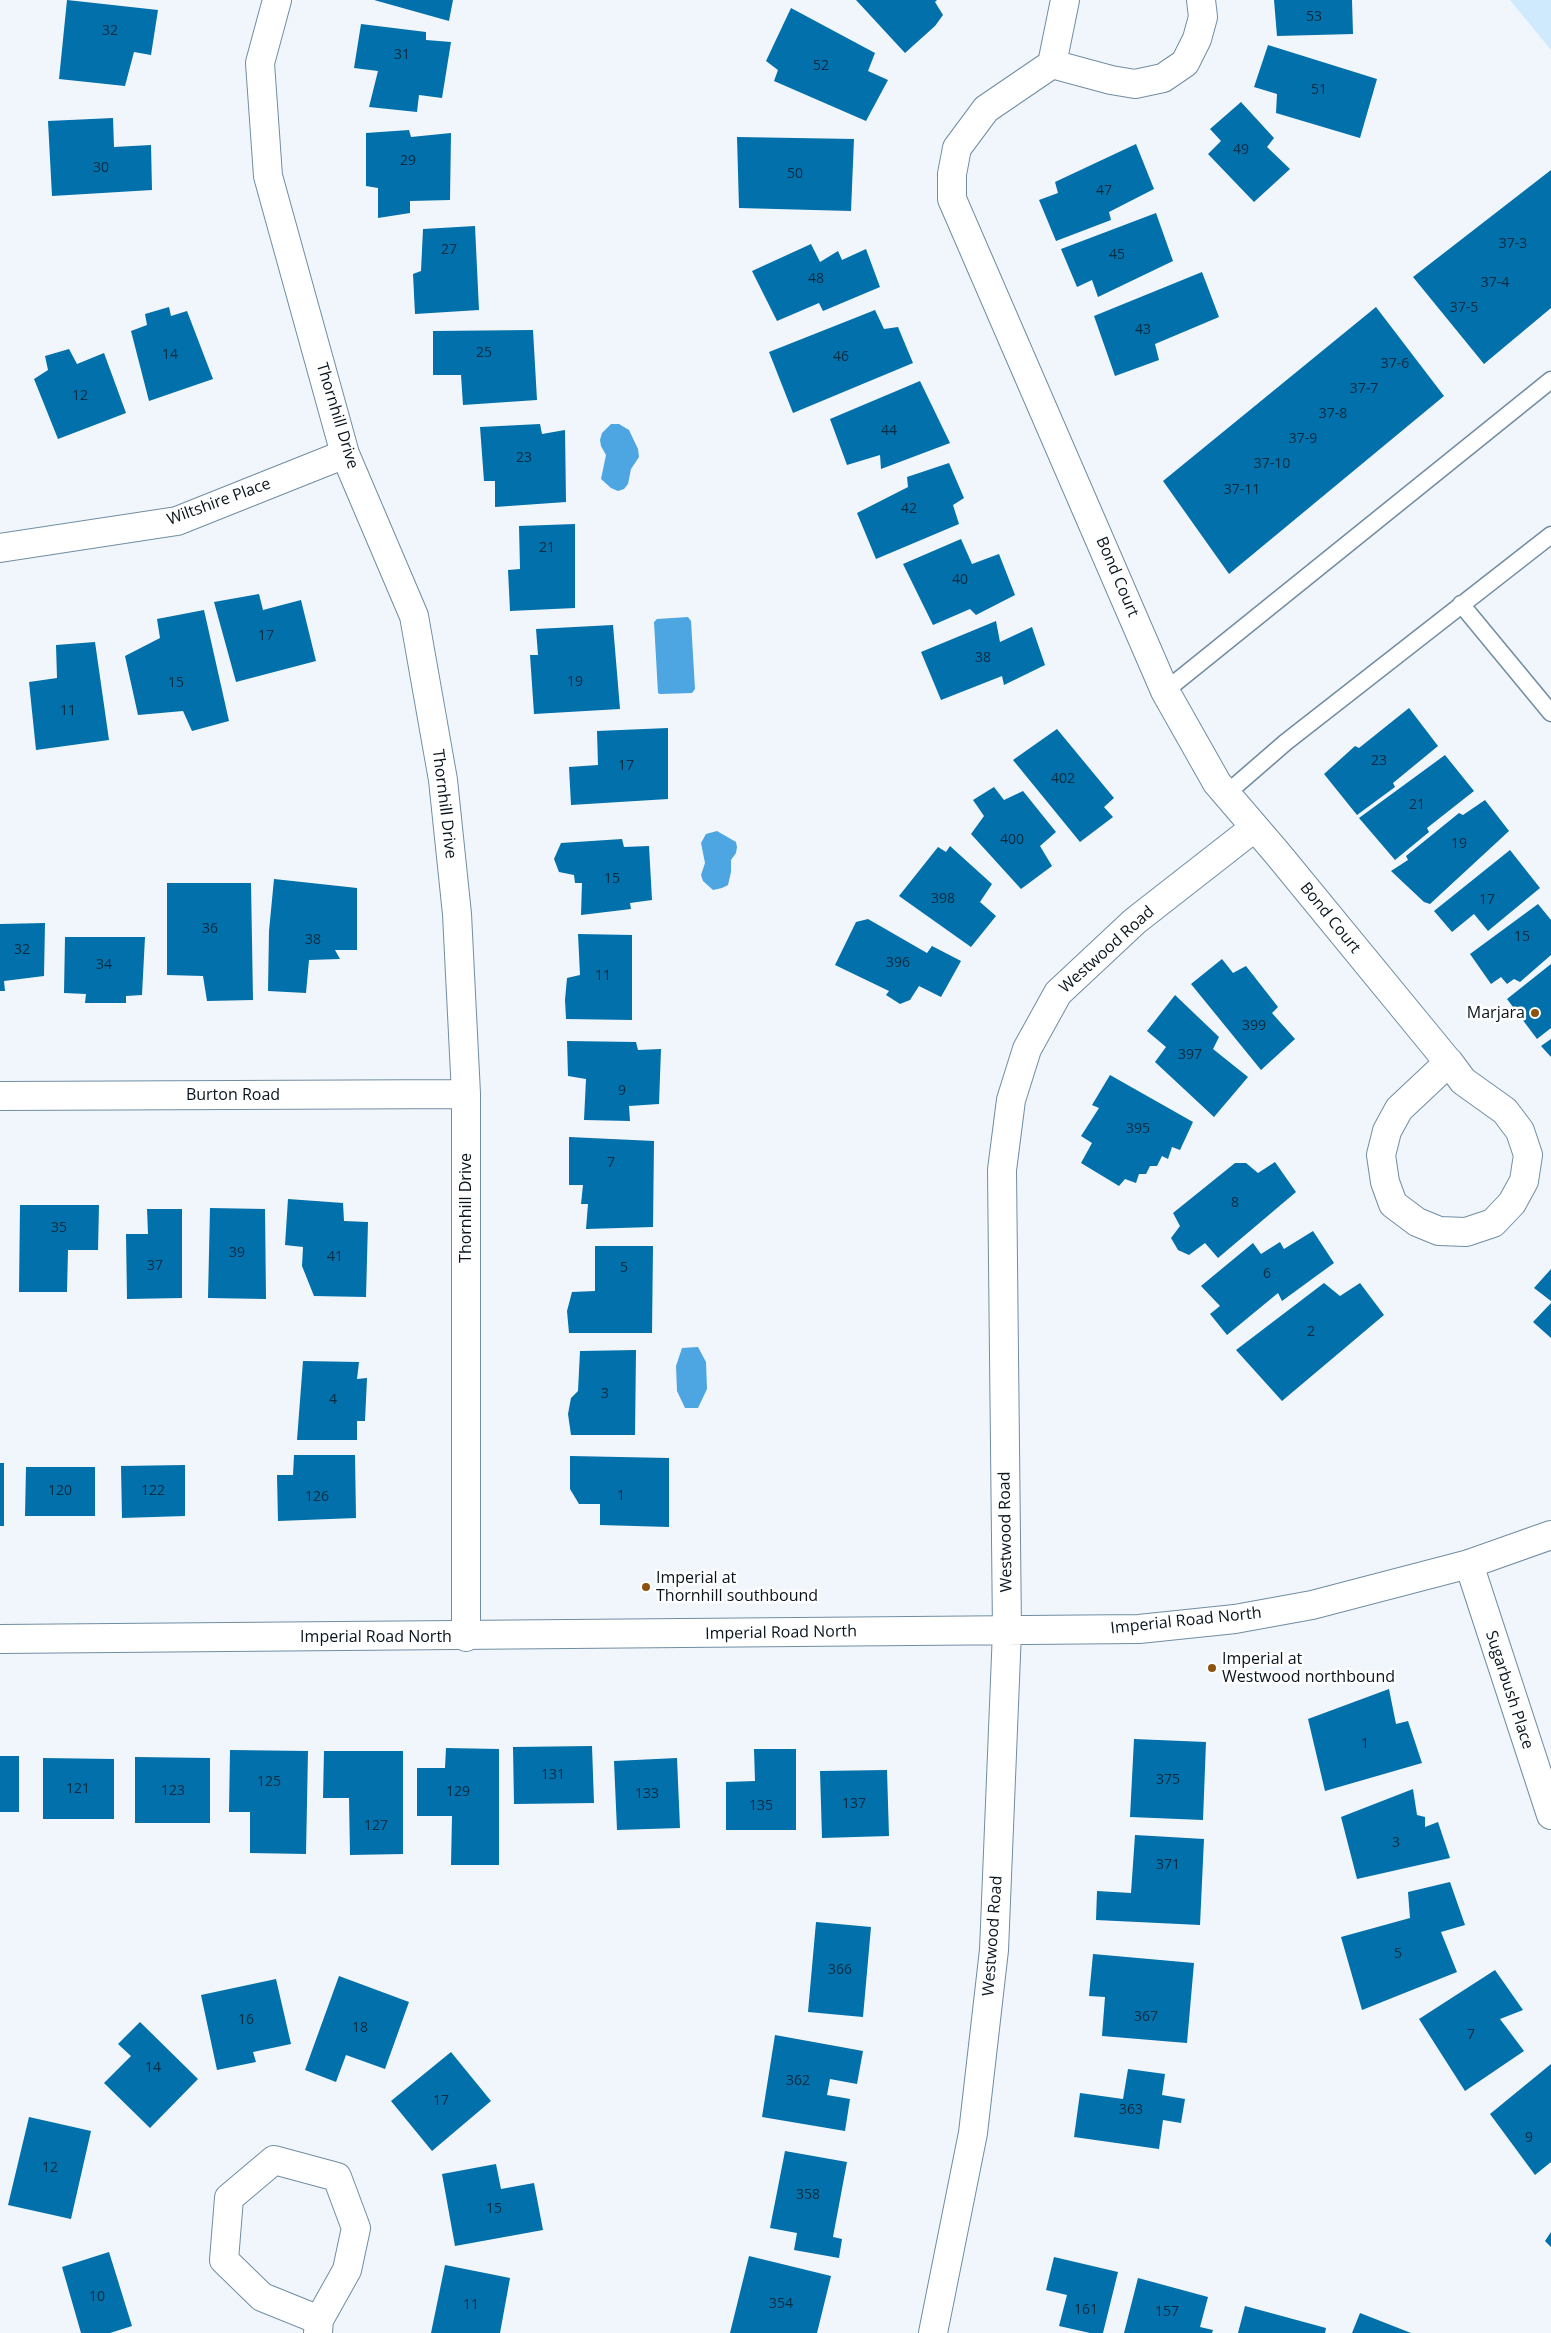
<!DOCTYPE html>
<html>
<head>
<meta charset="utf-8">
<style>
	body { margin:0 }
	canvas { display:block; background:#f0f6fb }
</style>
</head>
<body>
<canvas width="1551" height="2333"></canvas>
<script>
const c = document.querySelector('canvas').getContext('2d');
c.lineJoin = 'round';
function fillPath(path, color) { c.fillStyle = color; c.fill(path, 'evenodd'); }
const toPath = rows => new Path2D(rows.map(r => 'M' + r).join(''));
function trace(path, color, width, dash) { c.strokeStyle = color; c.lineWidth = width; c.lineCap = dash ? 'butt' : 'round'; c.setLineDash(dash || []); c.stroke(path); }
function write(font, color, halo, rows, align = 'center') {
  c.font = font + ' "Open Sans",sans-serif'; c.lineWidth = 5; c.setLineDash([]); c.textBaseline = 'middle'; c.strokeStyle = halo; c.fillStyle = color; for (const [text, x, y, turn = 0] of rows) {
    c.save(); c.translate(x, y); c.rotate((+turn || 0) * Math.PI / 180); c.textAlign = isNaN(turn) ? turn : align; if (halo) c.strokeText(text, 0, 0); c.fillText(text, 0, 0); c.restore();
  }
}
fillPath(toPath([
	[1510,0,1551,0,1551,50]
]), '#cfe9fd');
fillPath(toPath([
	[611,424,619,424,629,430,638,449,639,457,631,469,628,484,624,489,618,491,611,488,601,479,606,455,601,446,600,440,602,433],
	[688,617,691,621,695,689,692,693,660,694,658,693,654,622,657,619],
	[717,831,736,842,737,847,736,853,731,860,731,872,728,885,722,888,713,890,703,881,701,875,705,863,701,843,706,834],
	[698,1347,706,1362,707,1389,698,1408,685,1408,677,1391,676,1366,682,1348]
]), '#4da5e2');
fillPath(toPath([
	[67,0,158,10,151,55,134,52,125,86,59,79],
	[374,0,453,0,449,21],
	[856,0,937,0,935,2,943,15,935,26,905,53],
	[1274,0,1352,0,1353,34,1277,36],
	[791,8,875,53,868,71,888,80,866,121,774,81,778,70,766,61],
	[361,24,426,32,426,40,451,42,442,98,419,95,417,112,369,107,378,71,354,68],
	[1268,45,1377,79,1360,138,1276,113,1277,94,1254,87],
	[1241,102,1274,138,1267,147,1290,169,1254,202,1208,154,1221,141,1210,129],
	[113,118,114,147,151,145,152,190,52,196,48,121],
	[409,130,411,137,451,133,450,200,410,201,410,213,378,218,378,188,366,186,366,133],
	[737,137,854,139,851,211,739,208],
	[1136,144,1154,189,1109,212,1111,220,1056,241,1039,200,1058,193,1055,182],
	[1551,170,1551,308,1484,364,1413,277],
	[1156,213,1173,261,1098,297,1092,280,1077,287,1061,249],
	[475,226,479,310,415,314,413,274,421,271,423,229],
	[811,244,820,262,838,251,842,260,866,249,880,287,823,311,819,303,777,321,752,271],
	[1202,272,1219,317,1155,344,1159,360,1115,376,1094,316],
	[169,307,171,316,187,311,213,379,149,401,131,331,147,325,145,314],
	[1376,307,1444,396,1229,574,1163,481],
	[875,310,884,329,898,327,913,363,793,413,769,352],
	[533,330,537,400,463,405,461,375,433,375,433,331],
	[69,349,77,364,104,353,126,413,58,439,34,379,48,370,45,356],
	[920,381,950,443,881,469,880,455,847,465,830,419],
	[540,424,542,434,565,430,566,502,495,507,495,481,484,481,480,427],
	[949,463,964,498,953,505,959,524,876,559,857,513,908,487,907,477],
	[575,524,575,608,510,611,508,570,520,569,519,526],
	[961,539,972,564,999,554,1015,595,976,615,970,609,933,625,903,564],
	[259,594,263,610,301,600,316,661,236,682,214,602],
	[204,610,229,721,192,731,183,711,138,715,125,656,160,638,157,619],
	[996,621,1000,642,1032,627,1045,665,1004,685,1002,676,941,700,921,652],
	[613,625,620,709,534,714,530,655,538,655,536,629],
	[95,642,109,740,36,750,29,682,57,678,56,645],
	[1409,708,1438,746,1393,783,1395,787,1357,815,1324,774,1355,746,1359,748],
	[668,728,668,799,571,805,569,767,598,765,597,731],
	[1057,729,1114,798,1104,807,1113,817,1080,842,1013,760],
	[1445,755,1474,791,1427,828,1429,832,1395,860,1359,818],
	[994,787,1004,800,1023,791,1056,832,1040,846,1052,866,1021,889,971,834,984,816,973,800],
	[1485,800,1509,831,1430,904,1424,902,1391,871,1408,860,1406,856,1459,813,1463,815],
	[622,839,624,847,649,846,652,900,630,903,631,909,581,915,582,883,575,883,574,875,559,872,554,859,561,843],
	[950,846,992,884,980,902,996,916,971,947,899,896,938,847,946,852],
	[1510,850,1540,888,1488,931,1474,914,1452,932,1434,911],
	[274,879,357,888,357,950,335,950,340,959,309,960,306,993,268,991,269,931],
	[167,883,251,883,253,1000,207,1001,203,976,167,975],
	[1538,904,1551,920,1551,955,1520,982,1514,979,1507,984,1501,977,1491,984,1470,954],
	[868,919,927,953,932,946,961,961,941,997,919,986,910,1000,900,1004,886,995,889,991,835,965,856,922],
	[45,923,44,976,4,981,5,991,0,991,0,924],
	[578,934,632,935,632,1020,566,1019,565,1000,567,978,580,975],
	[65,937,145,937,142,995,126,996,126,1003,85,1003,86,994,64,993],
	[1222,959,1233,973,1246,966,1278,1007,1272,1013,1295,1039,1261,1070,1191,984],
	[1551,964,1551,1028,1537,1039,1507,999],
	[1175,995,1219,1037,1213,1049,1248,1077,1214,1117,1155,1062,1166,1047,1147,1031],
	[1551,1039,1551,1057,1541,1046],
	[567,1041,636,1042,638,1050,661,1049,659,1104,629,1106,630,1121,584,1120,586,1079,568,1076],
	[1110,1075,1193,1122,1180,1150,1172,1147,1168,1159,1162,1156,1157,1166,1150,1166,1146,1174,1139,1174,1136,1183,1125,1179,1119,1186,1081,1163,1092,1143,1081,1136,1099,1108,1092,1105],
	[569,1137,654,1141,653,1227,586,1229,588,1204,581,1204,583,1185,569,1185],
	[1275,1162,1296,1192,1218,1258,1205,1243,1189,1255,1178,1250,1171,1238,1180,1226,1173,1213,1235,1163,1246,1163,1258,1173],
	[288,1199,343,1203,344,1221,368,1222,366,1297,314,1296,302,1266,303,1247,285,1245],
	[20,1205,99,1205,98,1250,68,1250,67,1292,19,1292],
	[210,1208,265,1209,266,1299,208,1298],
	[147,1209,182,1209,182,1298,127,1299,126,1234,148,1234],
	[1313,1231,1334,1263,1282,1301,1278,1293,1227,1335,1210,1314,1220,1306,1201,1286,1253,1243,1261,1254,1280,1242,1284,1249],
	[595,1246,653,1246,652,1333,569,1333,567,1311,572,1292,595,1291],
	[1551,1269,1551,1301,1534,1288],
	[1324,1283,1340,1296,1360,1283,1384,1315,1282,1401,1236,1350],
	[1551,1303,1551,1338,1533,1322],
	[636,1350,635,1435,571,1435,568,1414,571,1398,578,1391,580,1351],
	[303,1361,359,1362,357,1379,367,1378,365,1421,357,1421,357,1440,297,1440],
	[294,1455,355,1455,356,1518,278,1521,277,1475,293,1475],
	[570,1456,669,1458,669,1527,600,1525,600,1504,579,1504,570,1489],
	[0,1463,4,1463,4,1526,0,1526],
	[185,1465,185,1516,122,1518,121,1466],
	[26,1467,95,1467,95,1516,25,1516],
	[1389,1689,1396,1724,1408,1721,1422,1763,1325,1791,1308,1719],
	[1134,1739,1206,1742,1203,1820,1130,1817],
	[592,1746,594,1803,514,1804,513,1747],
	[446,1748,499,1749,499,1865,451,1865,452,1816,417,1816,417,1768,445,1768],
	[754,1749,796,1749,796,1830,726,1830,726,1782,755,1781],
	[230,1750,308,1751,306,1854,250,1853,250,1812,229,1812],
	[324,1751,403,1751,403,1854,350,1855,349,1798,323,1798],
	[0,1756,19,1756,19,1812,0,1812],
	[135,1757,210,1758,210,1823,135,1823],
	[43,1758,114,1759,114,1819,43,1819],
	[677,1758,680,1828,617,1830,614,1761],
	[887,1770,889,1836,822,1838,820,1771],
	[1413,1789,1417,1815,1425,1817,1425,1827,1438,1822,1450,1858,1357,1879,1341,1817],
	[1135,1835,1204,1839,1200,1925,1096,1920,1097,1891,1131,1893],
	[1450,1882,1465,1925,1441,1932,1457,1972,1362,2010,1341,1937,1410,1918,1408,1892],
	[816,1922,871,1927,863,2017,808,2012],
	[1093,1954,1194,1963,1187,2043,1102,2036,1105,1997,1089,1996],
	[1495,1970,1523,2010,1500,2019,1524,2051,1465,2091,1419,2019],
	[339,1976,409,2002,385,2069,346,2055,336,2082,305,2070],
	[276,1979,291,2044,253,2052,256,2062,217,2070,201,1995],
	[140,2022,198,2079,150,2128,104,2083,131,2056,118,2044],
	[775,2035,863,2051,857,2084,830,2079,827,2095,850,2099,845,2131,762,2117],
	[451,2052,491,2101,432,2151,391,2101],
	[1551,2064,1551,2162,1535,2175,1490,2114],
	[1128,2069,1165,2074,1162,2095,1185,2099,1181,2123,1163,2120,1159,2149,1074,2137,1080,2093,1123,2099],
	[29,2117,91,2131,71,2219,8,2205],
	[785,2151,847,2162,833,2237,842,2239,839,2258,794,2250,797,2233,770,2228],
	[496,2164,501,2189,534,2183,543,2230,455,2246,442,2174],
	[1551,2232,1551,2247,1545,2241],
	[109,2252,132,2326,110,2333,81,2333,62,2267],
	[749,2256,831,2276,817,2333,730,2333],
	[1054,2257,1118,2272,1103,2333,1090,2333,1059,2326,1067,2295,1046,2290],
	[445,2265,510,2278,500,2333,431,2333],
	[1138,2278,1208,2297,1200,2327,1213,2330,1212,2333,1124,2333],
	[1245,2306,1326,2328,1325,2333,1238,2333],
	[1360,2313,1411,2333,1352,2333]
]), '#0270aa');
const service = toPath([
	[1461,604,1551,713],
	[1165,691,1551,380],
	[1226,794,1286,742,1551,535]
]);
const minor = toPath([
	[277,0,260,63,268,176,345,454,414,616,443,780,457,914,466,1094,466,1637],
	[1065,0,1052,64,986,109,957,148,952,174,952,199,1165,691,1217,783,1277,853,1446,1059,1449,1062,1463,1081,1505,1111,1520,1131,1528,1155,1524,1181,1512,1203,1493,1223,1466,1232,1439,1231,1417,1222,1393,1204,1385,1182,1381,1155,1387,1131,1399,1109,1449,1062],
	[1052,64,1111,80,1135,84,1163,78,1185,63,1197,39,1203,17,1201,0],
	[0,548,177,521,345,454],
	[0,1096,466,1094],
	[1469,1564,1551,1815],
	[1007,1631,1002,1170,1011,1100,1027,1049,1058,993,1135,921,1254,828],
	[318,2333,319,2320,347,2270,356,2228,337,2177,274,2160,229,2198,224,2260,262,2297,319,2320]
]);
const tertiary = toPath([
	[0,1639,1139,1629,1235,1619,1312,1605,1469,1564,1551,1535],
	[933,2333,973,2133,994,1950,1007,1631]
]);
trace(service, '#708da4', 19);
trace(minor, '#708da4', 30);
trace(tertiary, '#708da4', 30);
trace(service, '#fff', 16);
trace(minor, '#fff', 28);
trace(tertiary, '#fff', 28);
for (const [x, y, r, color] of [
	[1535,1013,5,"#8d5210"],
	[646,1587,5,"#8d5210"],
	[1212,1668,5,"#8d5210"]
]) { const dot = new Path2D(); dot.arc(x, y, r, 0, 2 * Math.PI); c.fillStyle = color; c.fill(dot); trace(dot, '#fff', 2); }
write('14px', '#072b40', null, [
	["53",1314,17],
	["32",110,31],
	["31",402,55],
	["52",821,66],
	["51",1319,90],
	["49",1241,150],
	["29",408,161],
	["30",101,168],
	["50",795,174],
	["47",1104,191],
	["37-3",1513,244],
	["27",449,250],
	["45",1117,255],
	["48",816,279],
	["37-4",1495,283],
	["37-5",1464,308],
	["43",1143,330],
	["25",484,353],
	["14",170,355],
	["46",841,357],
	["37-6",1395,364],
	["37-7",1364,389],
	["12",80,396],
	["37-8",1333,414],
	["44",889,431],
	["37-9",1303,439],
	["23",524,458],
	["37-10",1272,464],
	["37-11",1242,490],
	["42",909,509],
	["21",547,548],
	["40",960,580],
	["17",266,636],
	["38",983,658],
	["19",575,682],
	["15",176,683],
	["11",68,711],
	["23",1379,761],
	["17",626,766],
	["402",1063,779],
	["21",1417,805],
	["400",1012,840],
	["19",1459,844],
	["15",612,879],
	["398",943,899],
	["17",1487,900],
	["36",210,929],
	["15",1522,937],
	["38",313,940],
	["32",22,950],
	["396",898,963],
	["34",104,965],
	["11",603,976],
	["399",1254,1026],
	["397",1190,1055],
	["9",622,1091],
	["395",1138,1129],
	["7",611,1163],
	["8",1235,1203],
	["35",59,1228],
	["39",237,1253],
	["41",335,1257],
	["37",155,1266],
	["5",624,1268],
	["6",1267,1274],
	["2",1311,1332],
	["3",605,1394],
	["4",333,1400],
	["120",60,1491],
	["122",153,1491],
	["1",621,1496],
	["126",317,1497],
	["1",1365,1744],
	["131",553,1775],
	["375",1168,1780],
	["125",269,1782],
	["121",78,1789],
	["123",173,1791],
	["129",458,1792],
	["133",647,1794],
	["137",854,1804],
	["135",761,1806],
	["127",376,1826],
	["3",1396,1843],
	["371",1168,1865],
	["5",1398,1954],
	["366",840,1970],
	["367",1146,2017],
	["16",246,2020],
	["18",360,2028],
	["7",1471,2035],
	["14",153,2068],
	["362",798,2081],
	["17",441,2101],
	["363",1131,2110],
	["9",1529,2138],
	["12",50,2168],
	["358",808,2195],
	["15",494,2209],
	["10",97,2297],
	["354",781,2304],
	["11",471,2305],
	["161",1086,2310],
	["157",1167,2312]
]);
write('16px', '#09141c', '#fff', [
	["Thornhill Drive",337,416,73],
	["Wiltshire Place",219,502,-20],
	["Bond Court",1117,577,67],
	["Thornhill Drive",444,804,83],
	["Bond Court",1330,918,51],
	["Westwood Road",1107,950,-42],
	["Burton Road",233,1095],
	["Thornhill Drive",466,1208,-90],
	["Westwood Road",1006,1532,-91],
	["Imperial Road North",1186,1621,-6],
	["Imperial Road North",781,1633,-1],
	["Imperial Road North",376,1637],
	["Sugarbush Place",1509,1690,72],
	["Westwood Road",993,1936,-86]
]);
write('16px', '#09141c', '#fff', [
	["Marjara",1525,1013,"right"],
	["Imperial at",656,1578],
	["Thornhill southbound",656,1596],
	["Imperial at",1222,1659],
	["Westwood northbound",1222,1677]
], 'left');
</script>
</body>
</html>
